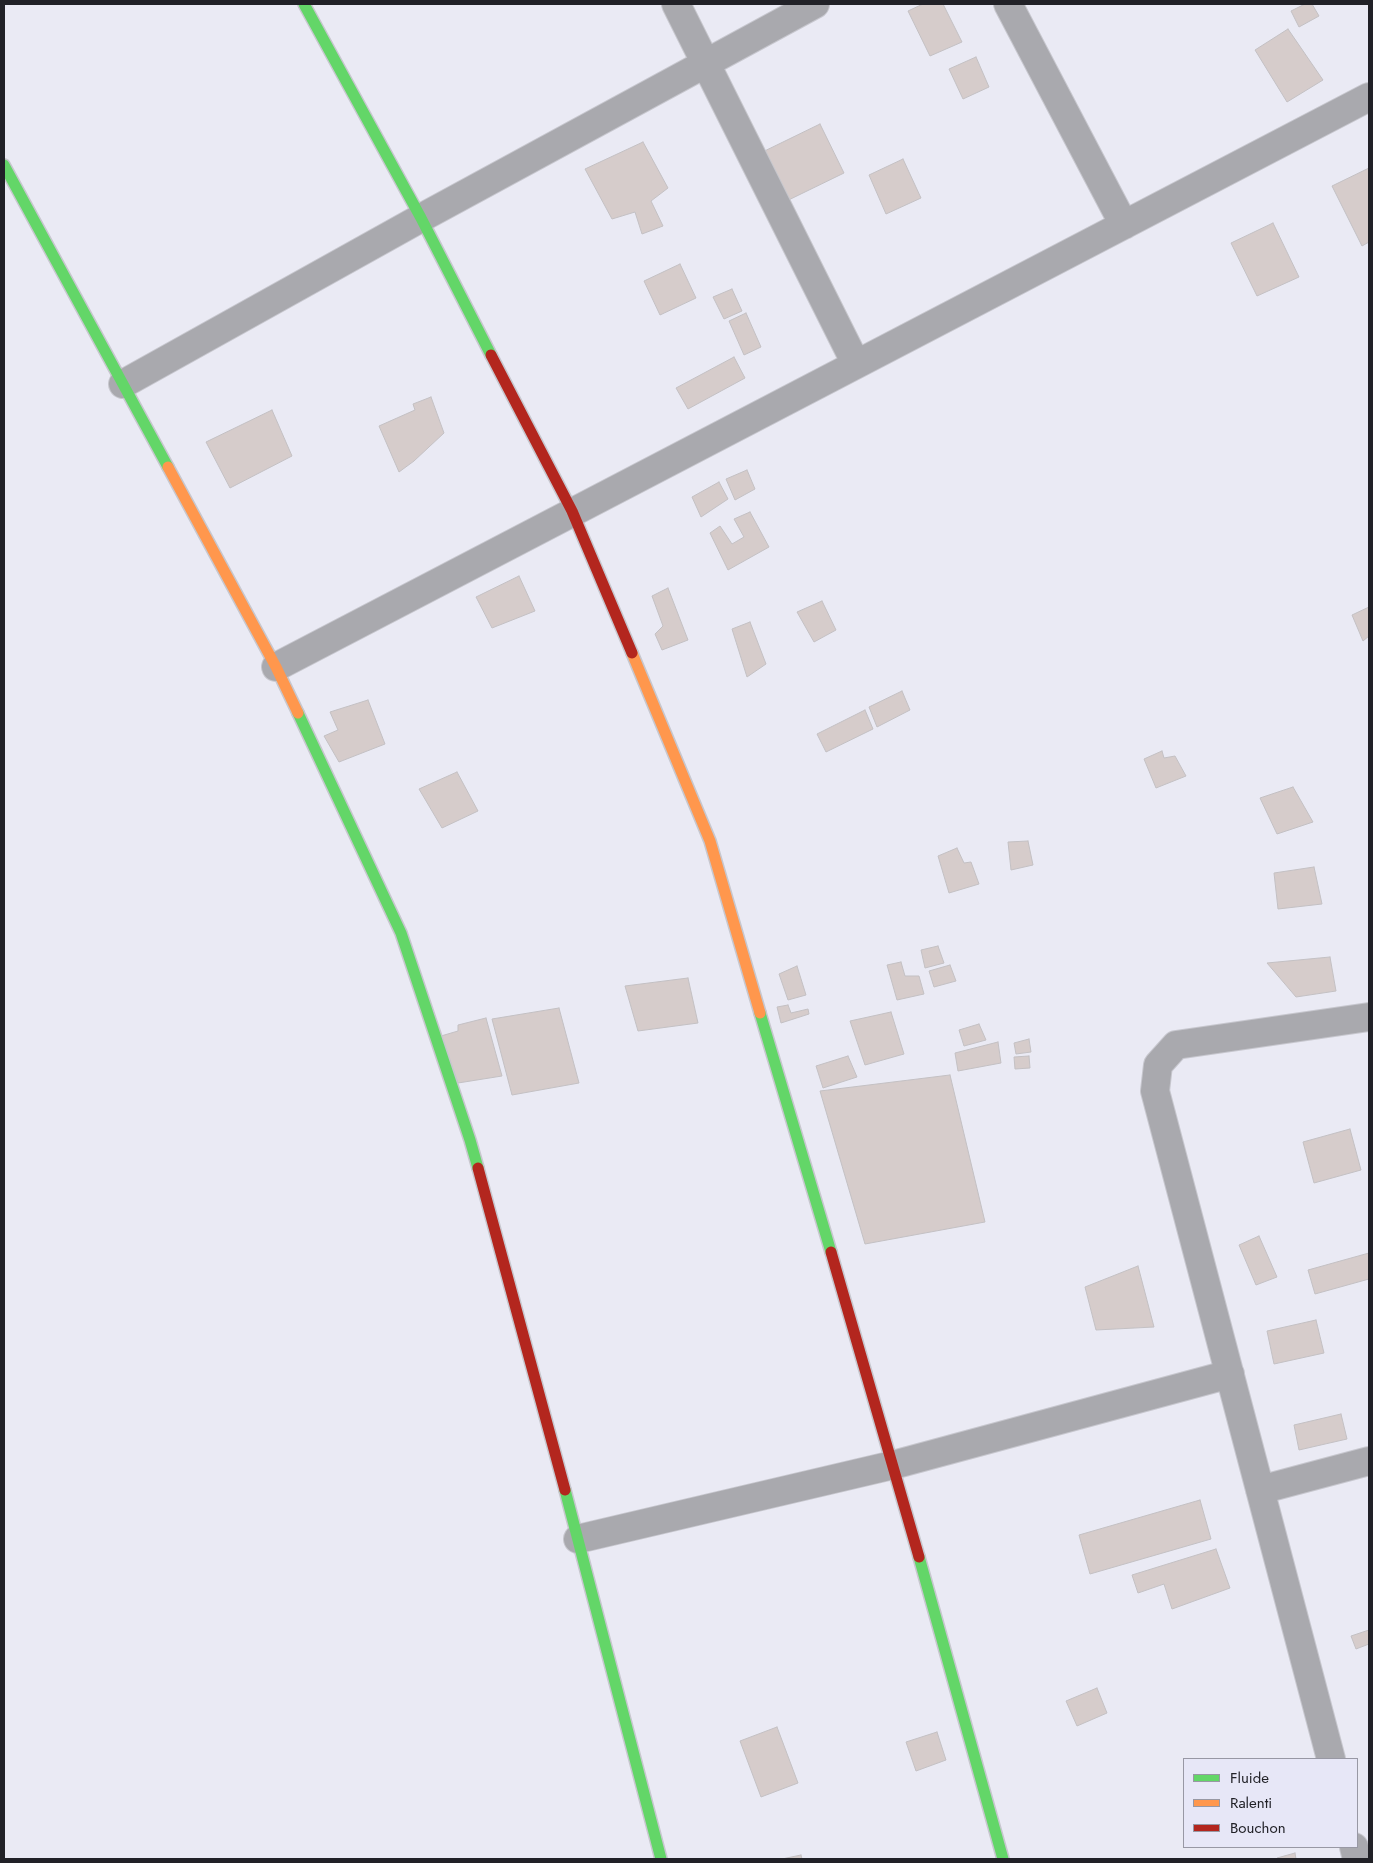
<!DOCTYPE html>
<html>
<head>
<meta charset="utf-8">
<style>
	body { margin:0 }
	#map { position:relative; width:1373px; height:1863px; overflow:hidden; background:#eaeaf4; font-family:Jost,sans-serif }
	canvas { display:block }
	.frame { position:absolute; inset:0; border:5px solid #212127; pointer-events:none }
	.legend { position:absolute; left:1183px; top:1758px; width:175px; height:90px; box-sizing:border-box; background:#e7e7f7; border:1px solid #9898a4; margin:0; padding:6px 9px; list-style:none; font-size:15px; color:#212127 }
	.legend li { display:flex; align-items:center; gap:10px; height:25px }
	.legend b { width:25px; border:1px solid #9898a4 }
</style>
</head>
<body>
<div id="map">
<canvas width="1373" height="1863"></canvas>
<div class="frame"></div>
<ul class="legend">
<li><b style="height:6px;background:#63d668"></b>Fluide</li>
<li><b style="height:6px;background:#ff974d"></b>Ralenti</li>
<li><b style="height:6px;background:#b3261e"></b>Bouchon</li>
</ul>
</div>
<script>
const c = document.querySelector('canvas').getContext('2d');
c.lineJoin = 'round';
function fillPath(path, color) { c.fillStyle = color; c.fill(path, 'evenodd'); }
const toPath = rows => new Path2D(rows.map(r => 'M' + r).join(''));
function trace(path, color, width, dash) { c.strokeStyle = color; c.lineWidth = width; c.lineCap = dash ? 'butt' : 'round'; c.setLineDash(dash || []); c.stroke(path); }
const building = toPath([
	[923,4,943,4,962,42,930,56,908,11,923,4],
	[1305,4,1312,4,1319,16,1299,27,1291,11,1305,4],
	[1288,29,1323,80,1287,102,1255,50,1288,29],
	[976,57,989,87,963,99,949,69,976,57],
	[820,124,844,173,768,210,744,161,820,124],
	[643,142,668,188,651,201,663,226,642,234,635,212,612,219,585,169,643,142],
	[903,159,921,198,886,214,869,175,903,159],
	[1369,168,1369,242,1362,246,1332,186,1369,168],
	[1273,223,1299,277,1257,296,1231,243,1273,223],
	[680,264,696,298,660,315,644,281,680,264],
	[732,289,742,311,724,319,713,297,732,289],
	[746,313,761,347,744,355,729,321,746,313],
	[734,357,745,378,688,409,676,388,734,357],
	[431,397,444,433,414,461,399,472,379,426,415,410,413,404,431,397],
	[272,410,292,456,230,488,206,442,272,410],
	[747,470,755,489,735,500,726,479,747,470],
	[719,482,728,499,701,517,692,497,719,482],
	[750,512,769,547,728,570,710,533,720,526,732,544,744,537,734,519,750,512],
	[519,576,535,611,492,628,476,597,519,576],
	[668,588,688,640,662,650,655,634,663,626,652,596,668,588],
	[822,601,836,630,814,642,797,612,822,601],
	[1369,607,1369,636,1363,641,1352,615,1369,607],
	[750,622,766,664,747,677,732,629,750,622],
	[902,691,910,710,877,727,869,707,902,691],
	[368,700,385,744,339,762,324,736,338,730,330,712,368,700],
	[865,710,873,729,826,752,817,734,865,710],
	[1162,751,1164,758,1175,756,1186,776,1156,788,1144,759,1162,751],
	[457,772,478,811,442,828,419,789,457,772],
	[1293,787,1313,822,1277,834,1260,798,1293,787],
	[1028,841,1033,865,1011,870,1008,842,1028,841],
	[957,848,964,863,971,862,979,884,949,893,938,856,957,848],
	[1314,867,1322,904,1278,909,1274,873,1314,867],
	[938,946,944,963,925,968,921,950,938,946],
	[1330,957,1336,991,1296,997,1267,963,1330,957],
	[901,962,905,976,919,976,924,994,897,1000,887,965,901,962],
	[950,965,956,981,934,987,929,971,950,965],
	[797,966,806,995,788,1000,779,974,797,966],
	[688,978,698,1023,638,1031,625,986,688,978],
	[788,1005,791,1013,808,1009,809,1014,781,1023,777,1007,788,1005],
	[559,1008,579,1083,512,1095,492,1019,559,1008],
	[891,1012,904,1054,865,1065,850,1021,891,1012],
	[486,1018,502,1076,458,1083,441,1036,458,1031,458,1025,486,1018],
	[979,1024,986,1040,964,1046,959,1030,979,1024],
	[1029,1039,1031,1052,1016,1054,1014,1043,1029,1039],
	[998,1042,1001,1063,958,1071,955,1053,998,1042],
	[848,1056,857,1077,823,1088,816,1066,848,1056],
	[1029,1056,1030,1068,1015,1069,1014,1057,1029,1056],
	[950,1075,985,1222,865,1244,820,1091,950,1075],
	[1350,1129,1361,1170,1314,1183,1303,1142,1350,1129],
	[1259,1236,1277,1277,1256,1285,1239,1245,1259,1236],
	[1369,1253,1369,1279,1315,1294,1308,1270,1369,1253],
	[1138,1266,1154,1327,1096,1330,1085,1287,1138,1266],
	[1316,1320,1324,1353,1274,1364,1267,1331,1316,1320],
	[1341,1414,1347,1439,1299,1450,1294,1425,1341,1414],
	[1200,1500,1211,1539,1090,1574,1079,1535,1200,1500],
	[1216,1549,1230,1588,1172,1609,1164,1584,1138,1593,1132,1575,1216,1549],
	[1369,1630,1369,1644,1356,1649,1351,1636,1369,1630],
	[1097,1688,1107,1713,1077,1726,1066,1701,1097,1688],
	[777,1727,798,1783,761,1797,740,1741,777,1727],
	[937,1732,946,1760,916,1771,906,1742,937,1732],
	[1295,1853,1296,1859,1277,1859,1277,1858,1295,1853],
	[801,1855,802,1859,782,1859,801,1855]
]);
fillPath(building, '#d6cccb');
trace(building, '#c3c0c3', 1);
const street = toPath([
	[676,4,856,364],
	[1008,4,1124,225],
	[123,384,421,218,815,4],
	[276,667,1369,97],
	[1260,1490,1369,1461],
	[578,1539,893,1465,1230,1374],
	[1331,1759,1155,1091,1158,1065,1176,1045,1369,1017],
	[1354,1847,1357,1859]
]);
const fast = toPath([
	[304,4,421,218,491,355],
	[4,165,168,467],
	[298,713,401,933,470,1140,478,1168],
	[760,1013,831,1252],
	[565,1490,661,1859],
	[919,1557,1003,1859]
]);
const slow = toPath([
	[168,467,276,667,298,713],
	[632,653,710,841,760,1013]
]);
const jam = toPath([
	[491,355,572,511,632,653],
	[478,1168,565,1490],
	[831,1252,919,1557]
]);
trace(street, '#c7c7ce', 30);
trace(fast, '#c7c7ce', 14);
trace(slow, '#c7c7ce', 14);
trace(jam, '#c7c7ce', 14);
trace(street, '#a9a9ae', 28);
trace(fast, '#63d668', 11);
trace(slow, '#ff974d', 11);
trace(jam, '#b3261e', 11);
</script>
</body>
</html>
